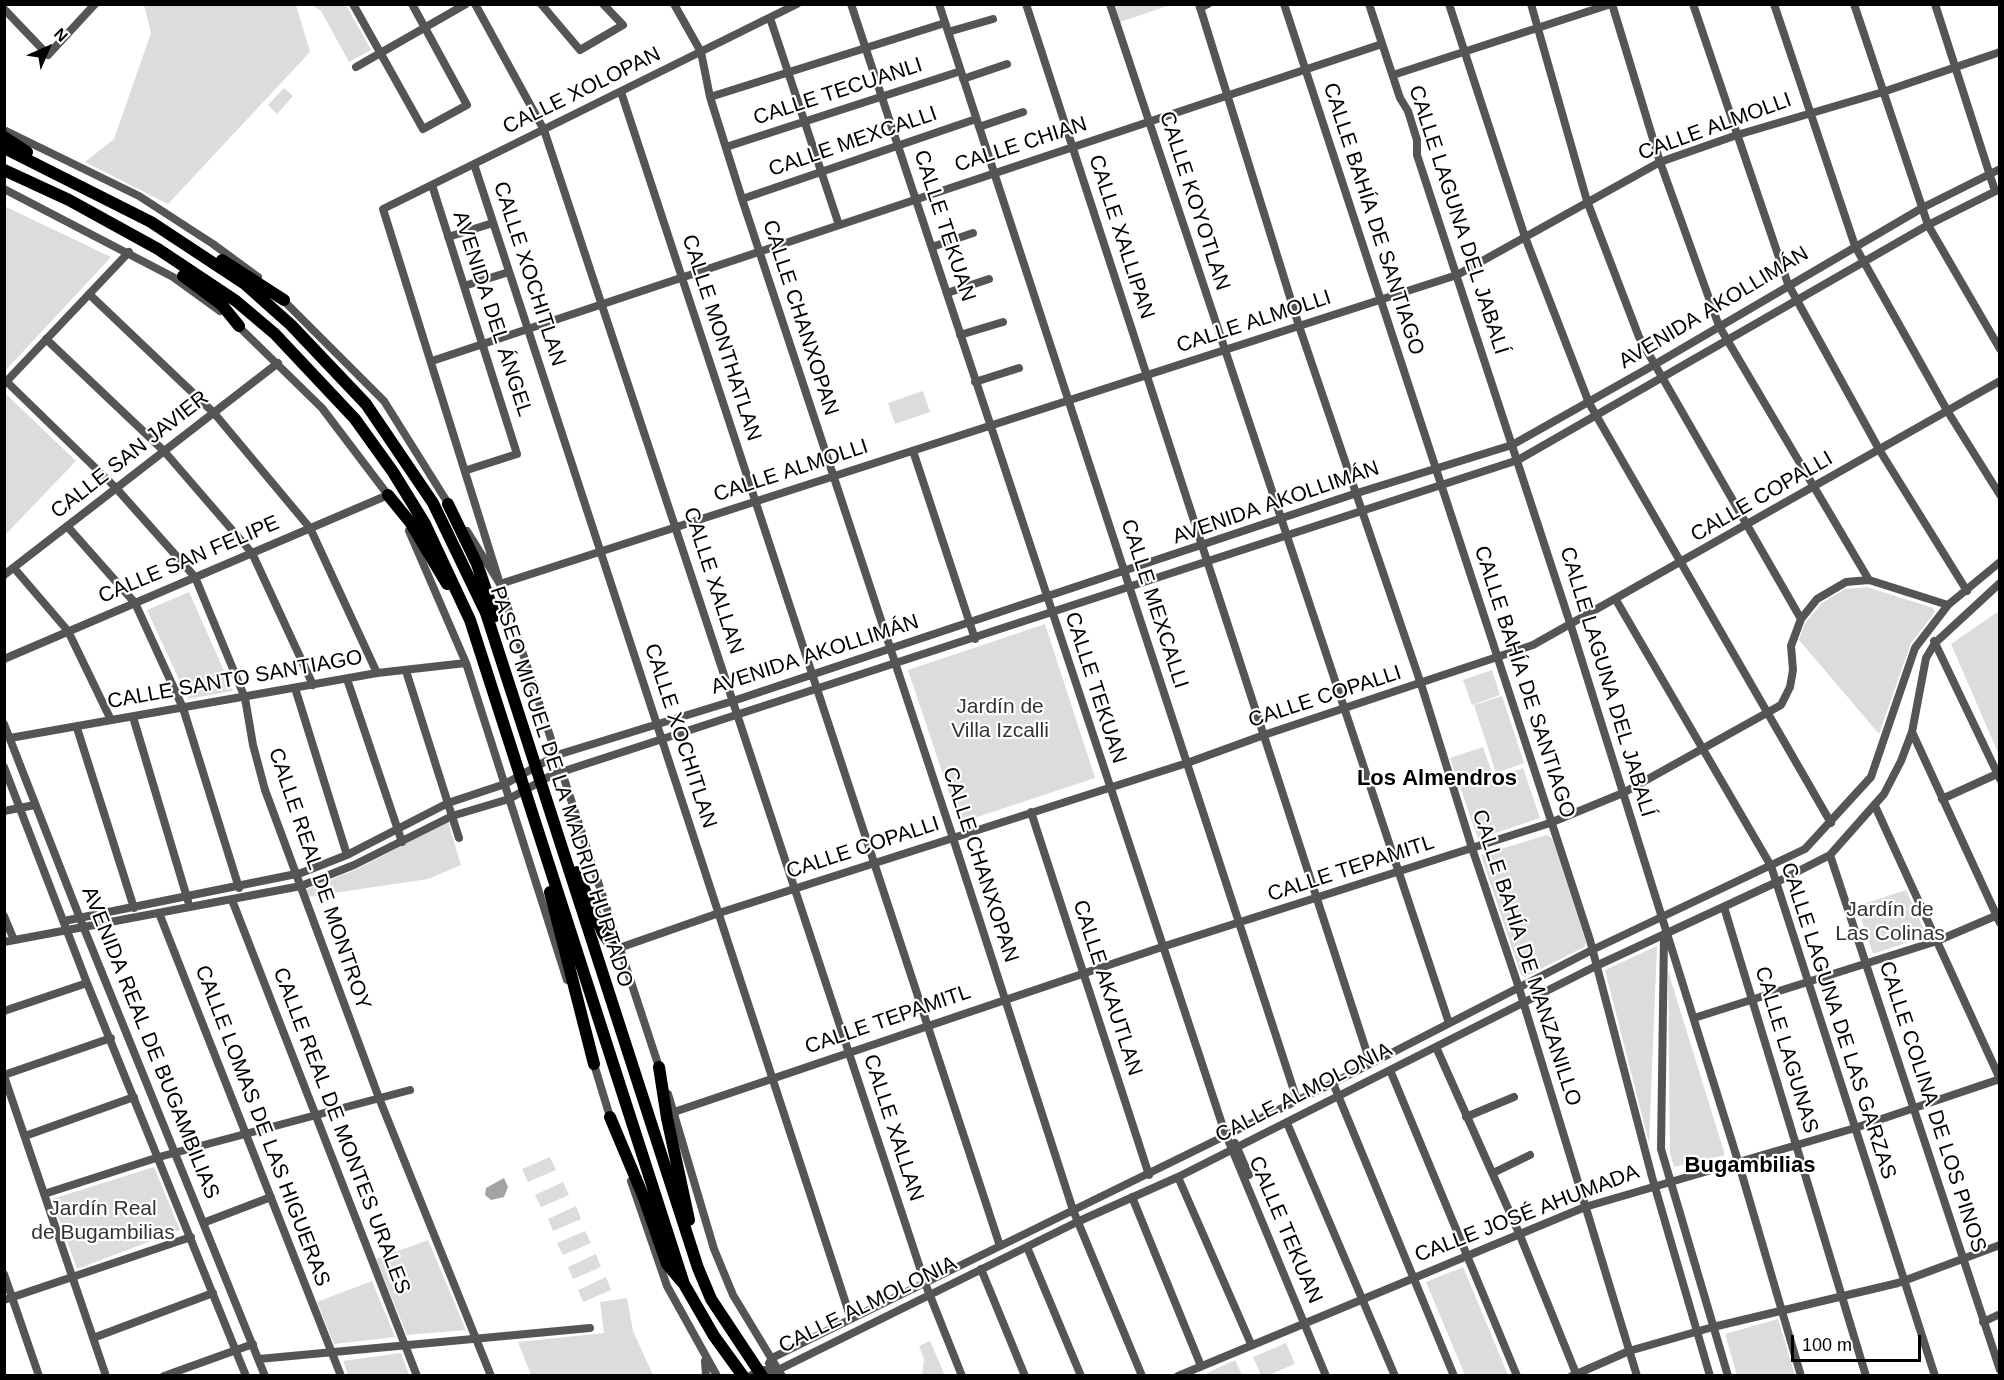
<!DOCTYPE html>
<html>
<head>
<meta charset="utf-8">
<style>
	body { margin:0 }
	#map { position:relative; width:2004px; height:1380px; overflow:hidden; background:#fff; font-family:Arial,sans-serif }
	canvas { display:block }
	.frame { position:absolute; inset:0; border:6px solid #000; pointer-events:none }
	.north { position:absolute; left:18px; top:18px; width:60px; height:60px; -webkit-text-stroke:4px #fff; paint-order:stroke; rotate:45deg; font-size:16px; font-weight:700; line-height:24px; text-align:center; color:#000 }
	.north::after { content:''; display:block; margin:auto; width:21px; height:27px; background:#000; clip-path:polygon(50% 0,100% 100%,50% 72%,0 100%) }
	.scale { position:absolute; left:1791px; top:1335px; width:130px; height:27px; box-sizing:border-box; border:3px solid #000; border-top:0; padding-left:8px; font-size:18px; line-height:21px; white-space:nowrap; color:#000; -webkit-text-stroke:4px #fff; paint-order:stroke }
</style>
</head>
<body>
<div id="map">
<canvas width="2004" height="1380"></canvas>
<div class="frame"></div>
<div class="north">N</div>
<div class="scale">100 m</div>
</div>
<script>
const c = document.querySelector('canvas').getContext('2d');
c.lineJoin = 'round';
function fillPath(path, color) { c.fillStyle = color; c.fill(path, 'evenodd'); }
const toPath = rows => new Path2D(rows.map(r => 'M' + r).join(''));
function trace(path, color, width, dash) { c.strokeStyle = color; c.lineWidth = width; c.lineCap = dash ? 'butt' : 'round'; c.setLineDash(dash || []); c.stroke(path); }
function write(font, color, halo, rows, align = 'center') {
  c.font = font + ' Arial,sans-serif'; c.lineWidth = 4.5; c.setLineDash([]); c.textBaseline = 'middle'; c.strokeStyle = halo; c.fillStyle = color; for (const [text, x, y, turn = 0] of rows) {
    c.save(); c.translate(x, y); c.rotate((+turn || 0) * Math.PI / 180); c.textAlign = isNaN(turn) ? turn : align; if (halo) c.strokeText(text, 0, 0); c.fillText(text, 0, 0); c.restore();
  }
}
fillPath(toPath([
	[1115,4,1170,5,1120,22],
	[144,5,296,5,310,52,168,204,85,162,114,139,151,33],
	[312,5,346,5,371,50,349,62,321,11],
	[284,88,293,96,277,114,268,105],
	[4,206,111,257,5,371,4,371],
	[923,391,930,412,895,424,888,403],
	[7,395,76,461,5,535,4,398],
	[1867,587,1933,608,1935,612,1911,643,1879,734,1799,640,1805,623,1822,603,1845,589],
	[189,592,233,691,188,699,147,610],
	[1999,611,1999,755,1951,644],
	[1045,624,1095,778,959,823,908,670],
	[1492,670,1500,695,1472,705,1463,680],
	[1502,696,1524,763,1496,773,1474,705],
	[1483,747,1494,778,1523,768,1540,818,1478,839,1450,758],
	[448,822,461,865,428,879,307,897,305,890,355,870],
	[1547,835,1552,838,1586,942,1584,947,1525,977,1521,975,1481,855],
	[1906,890,1927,936,1873,954,1857,906],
	[1657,946,1649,1143,1605,970],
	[1668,971,1725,1155,1674,1167,1670,1153],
	[550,1157,556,1170,528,1182,522,1169],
	[154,1167,180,1230,77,1269,52,1199],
	[563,1182,569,1195,541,1207,535,1195],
	[576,1206,581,1219,553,1231,548,1219],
	[585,1231,591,1243,563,1255,557,1243],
	[428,1240,466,1330,407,1335,376,1259],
	[596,1254,601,1267,573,1279,568,1267],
	[1463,1267,1508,1375,1465,1375,1426,1282],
	[606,1277,611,1290,583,1302,578,1290],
	[372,1281,395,1337,334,1344,317,1302],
	[627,1298,633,1331,653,1375,531,1375,518,1342,604,1333,600,1302],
	[1778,1319,1795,1375,1737,1375,1725,1334],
	[930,1341,943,1371,944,1375,922,1375,924,1359,919,1346],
	[1286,1343,1295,1364,1268,1375,1261,1375,1253,1357],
	[401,1353,409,1375,348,1375,343,1361],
	[1235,1360,1242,1375,1200,1375,1205,1374]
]), '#dcdcdc');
fillPath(toPath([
	[504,1178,508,1187,504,1197,491,1200,485,1195,486,1188]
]), '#a3a3a3');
trace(toPath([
	[353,4,423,129,467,105,412,4],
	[475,4,544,130,925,1283,962,1376],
	[541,4,580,50,623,25,603,4],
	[674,4,701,52,710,97,742,199,953,838,1073,1210,1142,1376],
	[797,4,383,209,500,584,1457,275,1660,162,1737,135,1883,92,2000,52],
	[851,4,1224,1130,1326,1376],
	[939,4,1297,1100],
	[1026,4,1370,1062],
	[1110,4,1449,1023],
	[1199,4,1299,326,1421,684,1472,848,1519,988,1637,1376],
	[1284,4,1590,940,1652,1177,1710,1376],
	[1369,4,1400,98,1408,111,1417,140,1417,155,1571,626,1738,1161,1801,1376],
	[1449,4,1525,237,1589,403,1831,823],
	[1531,4,1587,201,1639,337,1801,619],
	[1612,4,1660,162,1719,326,1869,580],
	[1693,4,1788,284,1880,451,1967,591],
	[1774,4,1855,246,1948,412,2000,495],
	[1854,4,1928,225,2000,349],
	[1935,4,1995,191],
	[1200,8,1208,4],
	[4,9,48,55,95,4],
	[770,18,839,225],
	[948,32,993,19],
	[356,67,466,4],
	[1393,75,1611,4],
	[963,79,1007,64],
	[621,92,1000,1246],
	[710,97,945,23],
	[979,127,1023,112],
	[4,130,139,196,213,244,258,277],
	[726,147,961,71],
	[474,164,851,1319],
	[432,185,517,454,467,470],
	[4,189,173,277,220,311],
	[742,199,976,119],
	[448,237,493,223],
	[932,247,973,233],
	[464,286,509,272],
	[947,293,989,279],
	[89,294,214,413,310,528,377,673],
	[281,298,384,401,451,508],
	[235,323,322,408,391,499],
	[960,335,1003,322],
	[46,339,164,451,252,553,313,685],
	[432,361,1382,44],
	[7,382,116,488,195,577,245,698,253,745,265,790,379,1098,491,1376],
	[975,382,1019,368],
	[4,384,129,252],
	[913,451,975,639],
	[67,526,135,603,183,708,239,888],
	[409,531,466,663,567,980],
	[467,531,500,584,660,1070],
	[14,568,68,631,111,720],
	[4,575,278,363],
	[1616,600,1771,866,1935,1376],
	[1934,641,2000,779],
	[4,659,388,495],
	[406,671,459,838],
	[347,679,402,842],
	[295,688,347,855],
	[133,717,188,901],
	[4,724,83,926,265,1376],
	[77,728,134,908],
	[1912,732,2000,923],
	[10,738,377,673,466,663],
	[4,767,87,983,246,1376],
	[1942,799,1997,774],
	[1875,806,2000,1079],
	[4,811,35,805],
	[1031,812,1149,1175],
	[1830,855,2000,1370],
	[232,900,417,1376],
	[1724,907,1866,1376],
	[159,913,341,1376],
	[4,916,14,940],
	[64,921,301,873,347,855,448,803,505,784,557,755,733,701,1354,494,1512,445,1654,365,1922,208,2000,169],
	[1664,936,1661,1149,1728,1376],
	[4,942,301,886,354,865,452,816,509,799,552,775,1518,460,1928,225,2000,189],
	[619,948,719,913,1187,763,1264,735,1533,645,2000,381],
	[4,1011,87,983],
	[1694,1018,1937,941,2000,914],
	[1436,1047,1519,1233,1577,1376],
	[593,1061,611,1120],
	[1390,1070,1517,1376],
	[4,1075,111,1038],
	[4,1076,106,1376],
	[1333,1083,1454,1376],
	[668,1094,714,1249,733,1295,782,1376],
	[674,1112,1162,947,1550,823,1623,793,1781,705,1790,687,1793,670,1791,646,1801,619,1817,599,1846,582,1869,580,1948,605],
	[1466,1117,1514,1097],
	[1287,1123,1395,1376],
	[25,1136,134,1097],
	[1235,1143,1249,1175],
	[1493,1173,1530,1155],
	[1178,1177,1251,1344],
	[631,1181,667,1286,717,1376],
	[44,1194,159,1157,410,1090],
	[1132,1197,1201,1366],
	[203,1223,271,1197],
	[1027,1247,1081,1376],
	[981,1269,1025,1376],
	[4,1274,39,1376],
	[4,1300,191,1237],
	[1983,1322,2000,1314],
	[93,1338,213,1293],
	[259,1359,590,1328],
	[705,1361,706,1376],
	[769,1363,772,1358,851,1319,1333,1083,1592,950,1805,849,1871,777,1915,648,1948,605,2000,562],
	[164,1376,253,1344],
	[750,1376,763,1370,778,1370,1077,1222,1178,1177,1596,966,1777,882,1830,855,1884,794,1901,761,1912,732,1926,658,1935,643,2000,583],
	[1178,1376,1585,1207,1855,1128,2000,1079],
	[1572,1376,1629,1351,1713,1327,1898,1283,2000,1245]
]), '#555', 8);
trace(toPath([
	[4,137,27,152],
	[4,148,151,222,245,284,291,325,366,404,433,503,486,613,698,1268,711,1299,762,1376],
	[4,170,69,200,158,249,236,301,275,334,355,419,393,472,425,524,470,620,684,1284,714,1336,743,1376],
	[222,260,284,300],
	[183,276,222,305,239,326],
	[388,495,410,522,447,584],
	[448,504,477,564,495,616],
	[577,872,603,933,610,943,619,948],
	[550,892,594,1064],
	[659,1067,667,1118,689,1220],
	[610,1117,644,1198,667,1264,682,1282]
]), '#000', 12);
write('21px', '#000', '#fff', [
	["CALLE XOLOPAN",582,91,-26],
	["CALLE TECUANLI",838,92,-18],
	["CALLE ALMOLLI",1715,127,-20],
	["CALLE MEXCALLI",853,142,-19],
	["CALLE CHIAN",1021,145,-18],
	["CALLE KOYOTLAN",1194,201,72],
	["CALLE BAHÍA DE SANTIAGO",1373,219,72],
	["CALLE LAGUNA DEL JABALÍ",1458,220,72],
	["CALLE TEKUAN",944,226,72],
	["CALLE XALLIPAN",1121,237,72],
	["CALLE XOCHITLAN",529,274,72],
	["AVENIDA AKOLLIMÁN",1714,308,-31],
	["AVENIDA DEL ÁNGEL",492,314,72],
	["CALLE CHANXOPAN",800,318,72],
	["CALLE ALMOLLI",1254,322,-18],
	["CALLE MONTHATLAN",721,338,72],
	["CALLE SAN JAVIER",130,455,-38],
	["CALLE ALMOLLI",791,471,-18],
	["CALLE COPALLI",1762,497,-30],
	["AVENIDA AKOLLIMÁN",1276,503,-19],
	["CALLE SAN FELIPE",189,560,-23],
	["CALLE XALLAN",713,581,72],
	["CALLE MEXCALLI",1154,604,72],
	["AVENIDA AKOLLIMÁN",815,655,-18],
	["CALLE SANTO SANTIAGO",235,680,-10],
	["CALLE BAHÍA DE SANTIAGO",1524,682,72],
	["CALLE LAGUNA DEL JABALÍ",1607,682,73],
	["CALLE TEKUAN",1095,688,72],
	["CALLE COPALLI",1325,697,-18],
	["CALLE XOCHITLAN",680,736,72],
	["PASEO MIGUEL DE LA MADRID HURTADO",561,787,72],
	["CALLE COPALLI",863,848,-18],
	["CALLE CHANXOPAN",980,865,72],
	["CALLE TEPAMITL",1351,869,-18],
	["CALLE REAL DE MONTROY",319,879,71],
	["CALLE BAHÍA DE MANZANILLO",1526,958,72],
	["CALLE AKAUTLAN",1107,988,72],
	["CALLE TEPAMITL",888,1020,-19],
	["CALLE LAGUNA DE LAS GARZAS",1838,1021,72],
	["AVENIDA REAL DE BUGAMBILIAS",150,1043,68],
	["CALLE LAGUNAS",1786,1050,73],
	["CALLE ALMOLONIA",1304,1093,-27],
	["CALLE COLINA DE LOS PINOS",1932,1107,72],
	["CALLE LOMAS DE LAS HIGUERAS",262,1126,69],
	["CALLE XALLAN",893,1128,72],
	["CALLE REAL DE MONTES URALES",341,1131,69],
	["CALLE JOSÉ AHUMADA",1527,1214,-21],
	["CALLE TEKUAN",1285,1230,67],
	["CALLE ALMOLONIA",868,1305,-26]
]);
write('21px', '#333', '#fff', [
	["Jardín de",1000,707],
	["Villa Izcalli",1000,731],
	["Jardín de",1890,910],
	["Las Colinas",1890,934],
	["Jardín Real",103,1209],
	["de Bugambilias",103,1233]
]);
write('bold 22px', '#000', '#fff', [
	["Los Almendros",1437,779],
	["Bugambilias",1750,1166]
]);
</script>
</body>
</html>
